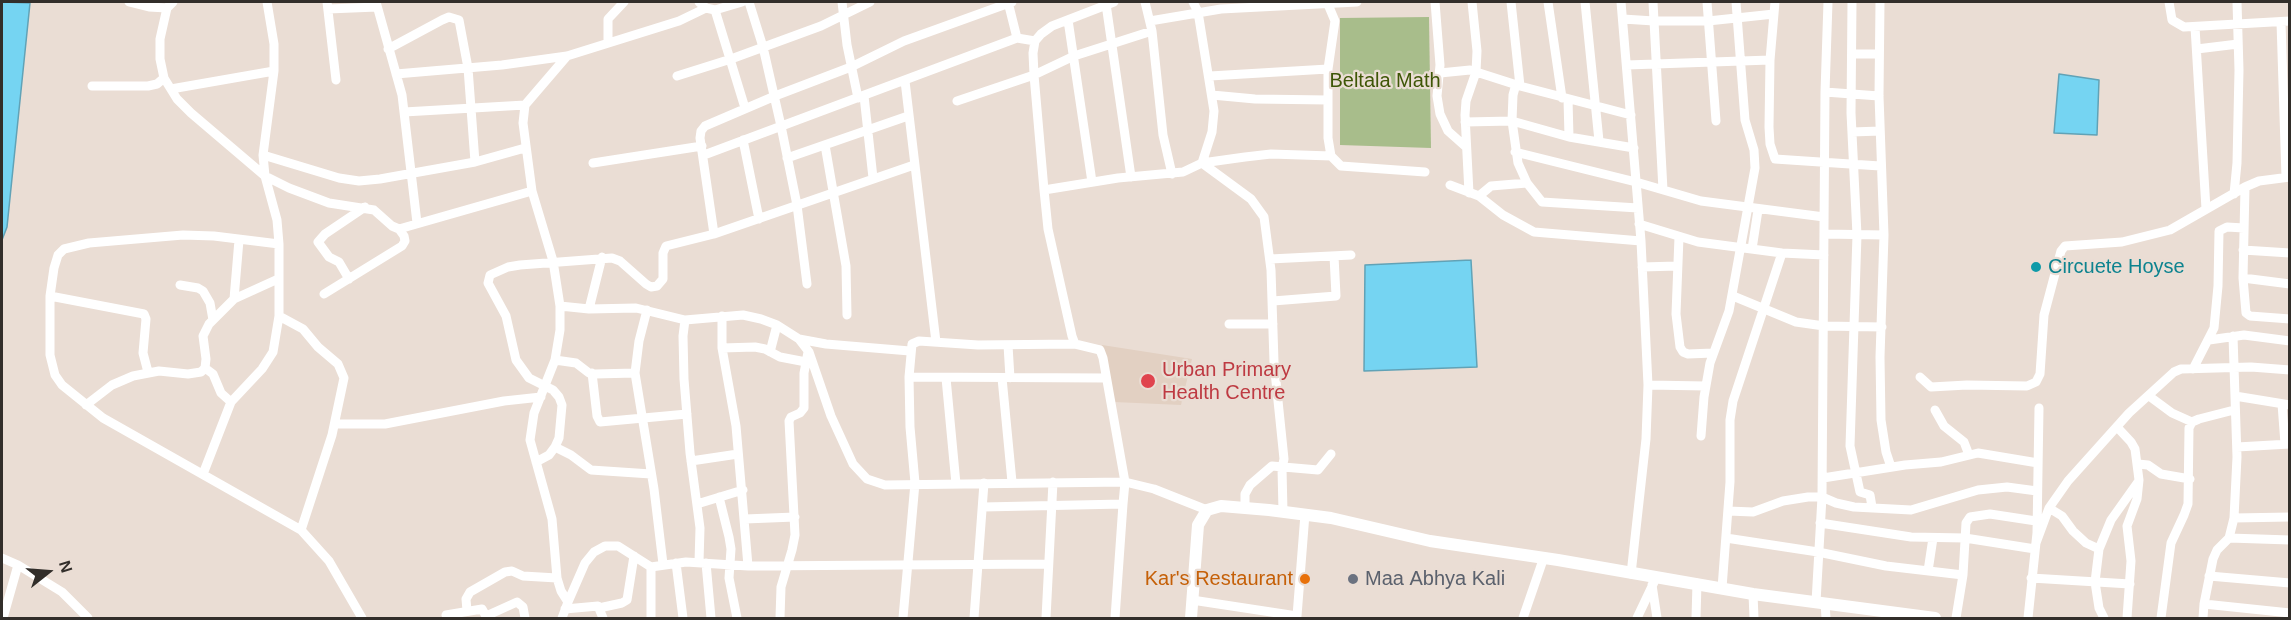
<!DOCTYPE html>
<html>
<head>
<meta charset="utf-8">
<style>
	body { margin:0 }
	#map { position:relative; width:2291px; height:620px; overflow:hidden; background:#eaddd4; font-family:Arial,sans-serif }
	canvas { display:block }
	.frame { position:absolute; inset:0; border:3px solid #322e2a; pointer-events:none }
	.north { position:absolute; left:18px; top:542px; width:60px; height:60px; -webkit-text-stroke:4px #eaddd4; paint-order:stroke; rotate:73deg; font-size:16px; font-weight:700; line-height:24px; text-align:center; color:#322e2a }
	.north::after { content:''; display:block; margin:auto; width:21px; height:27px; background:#322e2a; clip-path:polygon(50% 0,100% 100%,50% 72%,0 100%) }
</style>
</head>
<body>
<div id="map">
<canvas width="2291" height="620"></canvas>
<div class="frame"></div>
<div class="north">N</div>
</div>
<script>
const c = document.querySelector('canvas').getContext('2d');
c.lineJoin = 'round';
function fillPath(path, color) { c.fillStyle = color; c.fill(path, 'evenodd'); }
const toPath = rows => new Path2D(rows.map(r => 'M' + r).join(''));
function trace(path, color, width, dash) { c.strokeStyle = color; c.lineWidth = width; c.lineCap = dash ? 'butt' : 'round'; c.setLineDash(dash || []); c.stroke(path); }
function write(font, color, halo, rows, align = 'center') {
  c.font = font + ' Arial,sans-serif'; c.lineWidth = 4.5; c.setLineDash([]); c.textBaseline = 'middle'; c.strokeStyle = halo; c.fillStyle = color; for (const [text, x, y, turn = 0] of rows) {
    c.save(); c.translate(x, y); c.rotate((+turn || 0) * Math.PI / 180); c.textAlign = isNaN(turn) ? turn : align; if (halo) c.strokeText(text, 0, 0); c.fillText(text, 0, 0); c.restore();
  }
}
fillPath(toPath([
	[1102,345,1192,359,1181,405,1114,402]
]), '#e2d0c2');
fillPath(toPath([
	[1429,17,1431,148,1340,145,1340,18]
]), '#a8bd8b');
const water = toPath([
	[2,2,30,3,7,227,2,240,2,2],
	[2059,74,2099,80,2097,135,2054,133,2059,74],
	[1471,260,1477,367,1364,371,1365,265,1471,260]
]);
fillPath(water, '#75d4f2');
trace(water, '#61a2b6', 1.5);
trace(toPath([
	[129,2,149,7,167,8],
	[173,2,167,8,160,39,160,59,164,78,177,99,191,113,265,176,277,220,279,244,279,316,273,352,262,369,231,402,203,474],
	[267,2,274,44,274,71,263,155,265,176,289,188,329,203,374,210,392,226,399,229,532,191,553,261,560,306,560,330,555,360,534,413,530,440,552,519,557,578,561,591,568,602,562,618],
	[327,2,336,80],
	[376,2,402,95,417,223],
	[699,2,706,8,715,10,745,108],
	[749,2,763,47,781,126,797,205,807,284],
	[842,2,847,45,858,98],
	[1008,2,1017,38],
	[1145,2,1152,31,1163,135,1172,174],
	[1193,2,1198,12,1214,111,1212,132,1202,163,1251,199,1264,217,1271,270,1274,362,1284,459,1282,468,1283,512],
	[1327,2,1335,21,1328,69,1328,138,1331,156,1341,166,1425,172],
	[1435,2,1440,65,1437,96,1440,114,1448,131,1466,147],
	[1511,2,1520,86],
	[1548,2,1562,98],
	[1585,2,1599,141],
	[1621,2,1641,241,1648,385,1646,439,1631,574],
	[1653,2,1663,190],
	[1707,2,1716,121],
	[1775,2,1770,60,1769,127,1770,144,1775,159,1880,166],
	[1852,2,1851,113,1857,235,1850,446,1860,492,1870,495,1872,507],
	[1880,2,1879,96,1884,235,1880,357,1881,420,1886,452,1891,467],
	[2169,2,2172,20,2184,27,2290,21],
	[1106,4,1131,177],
	[328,9,377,7],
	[715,10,742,2],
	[1623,19,1654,21,1708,21,1774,14],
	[1068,20,1092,182],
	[1150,21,1221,9,1357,2],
	[2281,22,2286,177],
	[2195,27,2206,209],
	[1152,31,1074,56,1034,75,1044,190,1048,229,1072,336,1075,344,1100,350,1103,358,1125,482,1154,489,1207,510],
	[608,43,608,19,624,2],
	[388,49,442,20,449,17,459,20,468,68,475,162],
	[2197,49,2238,44],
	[1853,54,1878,54],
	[1627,65,1770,60],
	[1440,73,1470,70,1520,86,1631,115],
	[396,74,502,65,567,56,679,21,706,8],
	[677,76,731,59,821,26,870,2],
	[1210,76,1328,69],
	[905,81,936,342],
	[1516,84,1513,95,1512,121,1518,163,1527,183,1542,202,1638,208],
	[92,86,148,86,157,84,164,78],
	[171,89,274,71],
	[1825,92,1879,96],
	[1212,95,1255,99,1328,100],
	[864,96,873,178],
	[1568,99,1569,137],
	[957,101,1034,75,1033,53,1035,41,1041,34,1052,26,1114,2],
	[404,112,525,105],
	[1465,122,1512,121,1569,137,1634,148],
	[1852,132,1880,131],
	[743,140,759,219],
	[825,145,846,266,847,315],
	[1515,152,1636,182,1701,201,1824,217],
	[263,155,339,178,359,181,380,179,475,162,525,148],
	[704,155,1017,38,1035,41],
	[787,158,908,116],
	[593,163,702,146],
	[1450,185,1479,196,1503,215,1534,232,1641,241],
	[2245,187,2243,278,2246,313,2250,316,2290,319],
	[1044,190,1118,178,1183,172,1202,163,1245,157,1271,154,1331,156],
	[532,191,523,123,525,105,567,56],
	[1469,193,1465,115,1466,101,1476,72,1477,51,1472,2],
	[2234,194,2237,163,2239,70,2237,2],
	[1479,196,1491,186,1527,183],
	[1639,224,1698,242,1782,253,1824,255],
	[714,234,700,138,701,131,705,126,775,96,851,67,904,41,1012,2],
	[1824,234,1884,235],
	[1679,237,1676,314,1680,347,1683,352,1688,354,1713,353],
	[279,244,214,236,183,235,89,243,64,249,58,255,54,268,50,296,50,355,55,375,62,385,103,418,301,530,329,561,362,618],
	[1752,249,1758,210],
	[2243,250,2290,253],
	[1270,259,1351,255],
	[1642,267,1677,266],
	[2243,278,2290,284],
	[349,279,339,262,329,257,318,242,325,234,365,207],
	[180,285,198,288,203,291,210,303,213,320],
	[324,294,402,246,405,241,404,236,399,229],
	[50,296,144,314,146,319,143,353,148,372],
	[1733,296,1796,322,1824,326,1882,327],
	[234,299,239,240],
	[1273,301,1336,296,1334,256],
	[560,306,589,309,636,308,685,320,743,315,761,319,777,325,799,339,809,352,831,416,853,464,867,479,885,485,1125,482,1123,504,983,507],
	[589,309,602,257],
	[647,310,639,341,635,373,654,489,663,564],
	[279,316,303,329,318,347,338,364,344,378,332,435,301,530],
	[722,316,722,348,736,426,748,566],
	[685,320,683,336,684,379,690,453,700,528,699,562],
	[1229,324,1273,324],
	[799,339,826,344,910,351],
	[2209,340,2244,335,2290,341],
	[1008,345,1010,378],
	[722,348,755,347,765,349,780,357,806,362],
	[770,352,777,325],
	[555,360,576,363,589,373,595,374,635,373],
	[205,368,213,374,221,393,231,402],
	[2193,369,2214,328,2218,286,2219,231,2227,227,2244,228],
	[592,373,597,416,600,422,687,414],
	[909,377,1106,378],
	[1920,377,1931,387,1967,385,2027,386,2036,382,2040,374,2044,315,2061,251,2065,246,2122,242,2170,230,2245,187,2259,181,2290,177],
	[946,378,956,484],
	[1002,378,1012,482],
	[1648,385,1706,386],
	[2149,396,2172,413,2192,422],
	[2235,396,2290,405],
	[2282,404,2285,444],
	[86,405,112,385,133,376,159,371,188,374,201,372,205,368,206,359,203,336,209,324,234,299,278,279],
	[1935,410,1944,426,1964,442,1969,455],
	[335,424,385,424,504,401,541,397],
	[2117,427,2131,442,2135,449,2139,480,2137,499,2127,526,2131,561,2127,618],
	[1701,436,1704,397,1710,363,1729,311,1755,168,1754,150,1745,120,1736,2],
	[555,447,571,455,591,470,651,474],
	[2237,447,2290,444],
	[691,461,738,454],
	[536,462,549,455,555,447,559,438,562,405,559,397,553,390,529,378,516,360,506,316,488,283,490,275,508,267,520,265,612,258,620,261,646,284,651,287,657,286,663,279,663,253,666,246,714,234,914,165],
	[2138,464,2148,465,2161,474,2190,479],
	[1823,478,1905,465,1941,462,1978,453,2038,463],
	[719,497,729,537,731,549,729,578,737,618],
	[697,504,743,490],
	[1245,508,1245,494,1250,485,1272,466,1318,470,1331,454],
	[2049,508,2062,516,2073,531,2086,543,2099,549],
	[1728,511,1753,512,1783,501,1808,497,1822,497,1836,503,1854,507,1911,510,1978,490,2007,487,2037,491],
	[2234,518,2290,517],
	[745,519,795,517],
	[1820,523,1911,537,1965,538,2035,549],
	[1726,538,1818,552,1886,566,1963,575],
	[2229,538,2290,540],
	[2036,543,2049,508,2068,481,2129,413,2174,372,2181,369,2251,367,2290,370],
	[2,558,18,565,62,592,88,618],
	[676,563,683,618],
	[706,563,711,618],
	[651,567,651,618],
	[1928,571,1933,538],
	[2209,576,2290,583],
	[2031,578,2130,584],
	[1652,585,1657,618],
	[1722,588,1730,482,1730,420,1733,401,1782,253],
	[1753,594,1754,618],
	[1192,600,1297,616,1305,514],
	[568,602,585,563,594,552,605,546,618,546,651,567,686,562,748,566,1048,564],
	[1816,602,1822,497,1825,92,1828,2],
	[1825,603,1826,618],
	[2204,604,2290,613],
	[599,608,622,603,627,600,634,556],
	[565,609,598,606,603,618],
	[467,611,466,599,470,592,505,572,512,571,523,576,557,578],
	[446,615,482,609,487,618],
	[486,616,517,602,523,607,525,618],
	[3,618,18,565],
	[780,618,781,587,792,550,795,535,789,421,791,417,800,413,804,408,804,373,808,352],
	[903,618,915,483,910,427,909,377,912,344,919,341,978,345,1075,344],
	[974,618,984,483],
	[1046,618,1053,482],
	[1115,618,1123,504],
	[1523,618,1544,557],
	[1637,618,1656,578],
	[1696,618,1697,583],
	[1956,618,1963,575,1966,523,1970,517,1990,514,2036,521],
	[2028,618,2037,533,2039,408],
	[2104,618,2099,608,2095,582,2099,549,2111,520,2138,482],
	[2161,618,2171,543,2184,515,2188,504,2189,428,2192,422,2199,419,2234,410],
	[2203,618,2204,604,2213,559,2217,550,2229,538,2234,518,2237,457,2233,336]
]), '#fff', 9);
trace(toPath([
	[1191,618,1198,525,1207,510,1221,506,1269,510,1331,518,1430,541,1558,560,1753,594,1935,618]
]), '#fff', 12);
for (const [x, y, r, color] of [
	[2036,267,6,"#0f9aa8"],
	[1148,381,8,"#e0444e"],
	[1305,579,6,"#e8710a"],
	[1353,579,6,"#6b7280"]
]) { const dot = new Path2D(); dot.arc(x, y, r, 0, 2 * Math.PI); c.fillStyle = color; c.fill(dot); trace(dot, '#eaddd4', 2); }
write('20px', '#3e5606', '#eaddd4', [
	["Beltala Math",1385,81]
]);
write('20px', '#0d838f', '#eaddd4', [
	["Circuete Hoyse",2048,267]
], 'left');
write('20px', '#be3a42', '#eaddd4', [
	["Urban Primary",1162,370],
	["Health Centre",1162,393]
], 'left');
write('20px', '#c56008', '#eaddd4', [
	["Kar's Restaurant",1293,579]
], 'right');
write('20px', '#5b616d', '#eaddd4', [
	["Maa Abhya Kali",1365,579]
], 'left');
</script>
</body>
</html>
